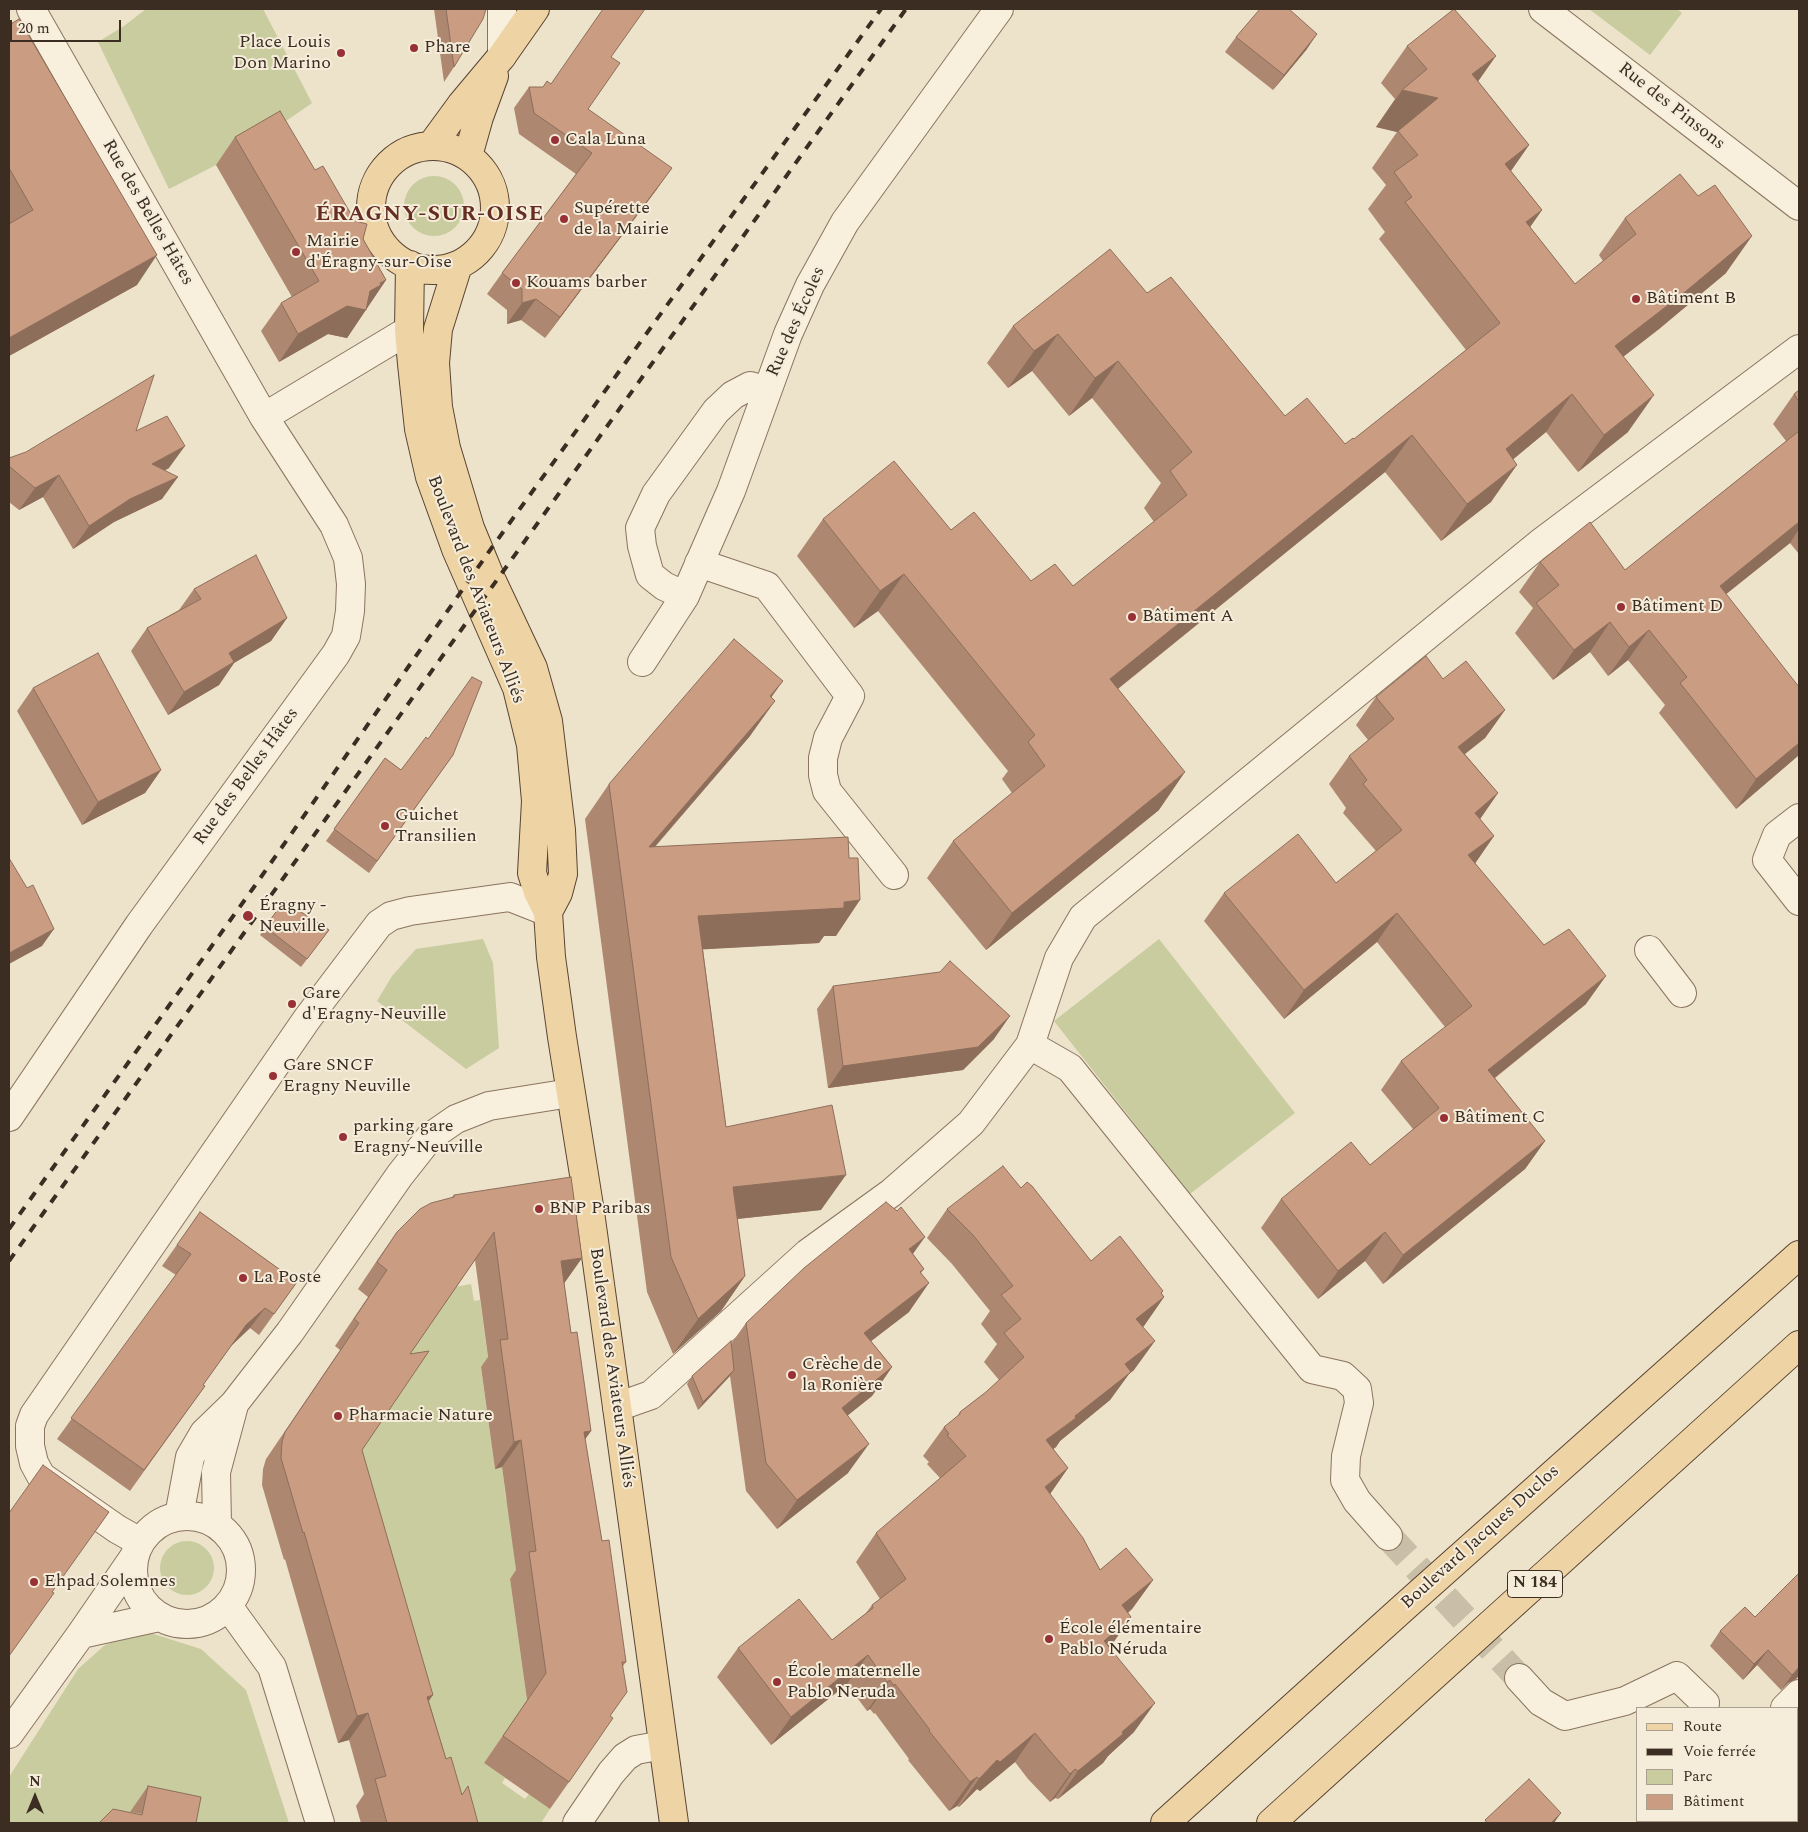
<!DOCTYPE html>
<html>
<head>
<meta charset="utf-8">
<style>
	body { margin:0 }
	#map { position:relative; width:1808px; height:1832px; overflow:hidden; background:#ede2ca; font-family:Spectral,serif }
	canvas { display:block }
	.frame { position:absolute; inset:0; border:10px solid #3b2d22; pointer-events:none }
	.legend { position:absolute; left:1636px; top:1707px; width:162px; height:115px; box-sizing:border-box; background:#f5ecda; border:1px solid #aba090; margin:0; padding:6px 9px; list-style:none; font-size:15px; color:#3b2d22 }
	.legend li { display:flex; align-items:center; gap:10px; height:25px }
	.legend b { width:25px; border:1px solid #aba090 }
	.north { position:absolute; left:10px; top:1772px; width:50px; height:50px; -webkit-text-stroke:4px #f5ecda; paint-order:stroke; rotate:0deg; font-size:14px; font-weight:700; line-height:20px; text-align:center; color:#3b2d22 }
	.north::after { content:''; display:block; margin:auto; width:18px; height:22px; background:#3b2d22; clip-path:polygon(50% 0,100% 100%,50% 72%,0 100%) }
	.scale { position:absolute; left:10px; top:20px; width:111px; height:22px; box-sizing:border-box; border:2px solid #3b2d22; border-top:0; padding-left:6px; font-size:15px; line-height:18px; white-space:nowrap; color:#3b2d22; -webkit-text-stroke:4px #f5ecda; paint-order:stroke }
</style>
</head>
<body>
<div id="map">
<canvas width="1808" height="1832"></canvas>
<div class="frame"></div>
<ul class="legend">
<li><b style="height:6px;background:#eed4a5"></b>Route</li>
<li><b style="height:6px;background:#3b2d22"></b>Voie ferrée</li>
<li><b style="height:14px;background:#c8cc9e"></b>Parc</li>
<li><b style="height:14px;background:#ca9d82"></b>Bâtiment</li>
</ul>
<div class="north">N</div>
<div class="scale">20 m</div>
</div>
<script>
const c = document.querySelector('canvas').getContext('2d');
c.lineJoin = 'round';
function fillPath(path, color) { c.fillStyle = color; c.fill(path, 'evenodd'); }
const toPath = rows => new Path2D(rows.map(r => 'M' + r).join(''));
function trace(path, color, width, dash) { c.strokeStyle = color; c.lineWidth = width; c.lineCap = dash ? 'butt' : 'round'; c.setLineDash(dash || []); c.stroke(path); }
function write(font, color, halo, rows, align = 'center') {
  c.font = font + ' Spectral,serif'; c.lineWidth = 4; c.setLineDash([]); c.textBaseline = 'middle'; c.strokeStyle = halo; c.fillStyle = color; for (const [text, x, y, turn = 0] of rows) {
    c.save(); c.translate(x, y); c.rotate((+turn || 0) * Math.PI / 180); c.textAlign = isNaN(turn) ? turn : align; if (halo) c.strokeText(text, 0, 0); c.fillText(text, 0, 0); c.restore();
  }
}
fillPath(toPath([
	[146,9,263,9,312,103,260,139,216,165,169,189,98,42,124,26],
	[1589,9,1677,9,1682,13,1650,55],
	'404 206a30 30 0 1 1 60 0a30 30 0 1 1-60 0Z',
	[483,939,493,963,499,1048,466,1069,377,1001,392,976,416,949],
	[1159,939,1295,1113,1190,1194,1054,1021],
	[471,1284,474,1301,480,1300,489,1366,481,1368,495,1468,502,1467,506,1500,578,1535,513,1544,517,1578,510,1579,527,1700,484,1763,505,1778,502,1783,525,1799,529,1794,550,1809,541,1823,452,1823,343,1477,394,1377,455,1287],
	'160 1568a27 27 0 1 1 54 0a27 27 0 1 1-54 0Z',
	[144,1631,201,1649,246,1690,289,1823,9,1823,9,1777,78,1669,105,1645]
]), '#c8cc9e');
trace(toPath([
	[1388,1536,1519,1678]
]), '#c9bea8', 28, [28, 14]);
const minor = toPath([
	[1543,9,1799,206],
	[502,56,502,9],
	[264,417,409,330],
	[699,563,767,586,850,696,828,738,823,758,823,775,827,791,894,875],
	[685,596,664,586,650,575,642,546,640,528,656,494,716,411,733,395,750,386,767,391],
	[642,662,685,596,731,491,788,334,810,285,845,222,999,9],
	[1799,818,1777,835,1767,860,1799,901],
	[1649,950,1682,993],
	[1030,1045,1070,1068,1312,1369,1343,1376,1357,1389,1359,1403,1346,1456,1345,1480,1357,1501,1388,1536],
	[9,1117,139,925,336,654,346,636,350,611,351,584,348,558,334,525,264,417,31,9],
	[617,1407,651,1395,808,1253,891,1193,971,1123,1030,1045,1059,958,1083,917,1539,544,1799,349],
	'133 1570a54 54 0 1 1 108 0a54 54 0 1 1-108 0Z',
	[179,1516,190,1457,204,1433,234,1404,290,1332,400,1175,430,1137,456,1119,489,1106,570,1093],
	[217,1524,216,1472,234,1405],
	[140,1542,117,1529,41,1476,34,1463,30,1446,30,1426,34,1415,307,1019,379,924,391,916,410,911,510,897,548,912],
	[228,1606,272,1667,320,1823],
	[81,1634,159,1617],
	[1519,1678,1541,1702,1565,1716,1625,1701,1677,1676,1705,1703,1704,1708],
	[1785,1708,1799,1694],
	[9,1734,81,1634,134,1557],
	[1693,1821,1696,1823],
	[577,1823,611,1773,625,1757,636,1750,663,1745],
	[1664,1823,1667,1821]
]);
const major = toPath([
	[431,146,461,105,502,56,535,9],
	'371 208a62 62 0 1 1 124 0a62 62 0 1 1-124 0Z',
	[468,156,479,117,494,76],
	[410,265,409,330,412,364,419,429,430,477,456,549,517,688,531,745,536,801,532,873,538,892,548,912,551,957,562,1037,590,1212,617,1407,674,1823],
	[458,265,438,329,435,363,438,407,446,448,470,528,491,579,533,668,548,721,561,830,563,874,558,893,548,912],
	[1165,1823,1403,1608,1799,1255],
	[1271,1823,1799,1345]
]);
trace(minor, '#8a745f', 30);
trace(major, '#584332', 30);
trace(minor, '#f8efdd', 28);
trace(major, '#eed4a5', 28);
trace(toPath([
	[9,1229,254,887,493,546,881,9],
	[9,1261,906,9]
]), '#3b2d22', 4, [9, 9]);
fillPath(toPath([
	[434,9,486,9,454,67,444,82],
	[9,25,137,285,9,356],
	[1236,37,1307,49,1273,90,1225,52],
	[1407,46,1478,81,1529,145,1511,171,1542,210,1530,227,1575,284,1603,261,1599,255,1625,218,1726,273,1659,329,1623,357,1628,432,1578,472,1546,432,1513,459,1491,502,1441,541,1385,472,1118,689,1159,810,986,950,927,878,953,841,1012,793,1002,779,1008,771,878,611,854,628,797,556,823,519,951,530,1031,581,1073,586,1154,522,1144,508,1161,483,1092,398,1069,416,1032,371,1008,388,987,363,1013,326,1147,293,1285,416,1345,444,1354,439,1466,350,1379,239,1385,232,1368,209,1386,185,1372,168,1397,132,1376,127,1395,99,1381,83],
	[611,57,588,109,657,189,545,338,521,320,507,324,507,310,487,294,502,273,576,174,519,134,514,108,529,87,543,87],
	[235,137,315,170,363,239,386,280,347,338,328,334,279,362,261,331,281,303,292,297,216,165],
	[1799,390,1799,554,1790,543,1726,594,1799,755,1736,809,1659,713,1665,705,1628,660,1608,676,1590,652,1553,680,1515,633,1533,608,1519,592,1540,562,1625,570,1786,441,1773,424,1794,394],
	[136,431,169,468,165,470,162,499,114,522,73,549,43,497,19,510,9,502,9,458],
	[194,589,287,618,271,641,234,663,219,685,168,715,131,651,147,628,179,610],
	[1443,679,1505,710,1485,738,1465,754,1498,793,1480,819,1494,836,1475,863,1586,1004,1495,1078,1545,1141,1525,1169,1383,1284,1365,1261,1318,1299,1261,1228,1281,1199,1370,1165,1413,1129,1381,1090,1401,1061,1445,1027,1377,942,1284,1019,1204,921,1224,893,1336,883,1376,851,1343,813,1346,808,1329,784,1349,756,1368,740,1356,725,1376,697],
	[33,688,161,770,145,793,82,825,17,711],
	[771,697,750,736,655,847,836,936,824,936,819,943,703,949,726,1127,821,1210,737,1219,745,1276,721,1311,673,1354,647,1292,585,819,609,784],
	[428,739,453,755,369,873,326,841,385,758,401,770],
	[284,901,329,930,301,967,260,935],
	[833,986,994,1039,963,1070,828,1088,817,1009],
	[1021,1188,1091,1261,1161,1293,1164,1297,1143,1327,1134,1370,1129,1374,1110,1400,1060,1441,1056,1447,1053,1449,1068,1468,1050,1494,1100,1570,1153,1580,1132,1609,1128,1613,1110,1647,1134,1732,1108,1756,1103,1763,1058,1799,1055,1798,1050,1802,1028,1779,1015,1762,980,1791,977,1789,959,1807,957,1806,949,1811,908,1760,909,1759,875,1713,874,1714,870,1709,867,1711,847,1684,771,1745,717,1677,738,1648,832,1640,866,1613,872,1605,880,1599,856,1562,876,1533,940,1478,927,1464,929,1462,923,1456,944,1427,956,1418,960,1412,986,1392,999,1380,984,1362,997,1344,981,1324,990,1311,952,1264,927,1238,947,1209],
	[454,1195,582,1258,564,1283,571,1333,591,1431,585,1439,602,1541,626,1662,623,1666,610,1716,569,1782,550,1809,484,1763,527,1700,510,1579,516,1570,502,1467,495,1469,481,1367,488,1357,475,1260,410,1354,362,1450,429,1701,446,1759,462,1795,478,1823,361,1823,356,1806,364,1794,349,1740,338,1743,285,1559,284,1560,262,1485,263,1469,266,1459,340,1350,335,1346,368,1297,358,1289,378,1259,397,1232,451,1198],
	[200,1212,297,1282,259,1335,250,1328,231,1346,203,1385,205,1386,130,1491,57,1439,176,1275,162,1266],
	[913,1254,924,1269,921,1273,909,1312,871,1341,892,1367,872,1396,848,1415,848,1473,777,1529,746,1491,730,1376,698,1410,687,1384,692,1376,731,1344,746,1323],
	[1745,1607,1796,1679,1788,1683,1781,1690,1757,1665,1743,1680,1710,1646,1720,1631],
	[1799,1738,1799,1823,1797,1821,1795,1823,1770,1823,1768,1821,1797,1821],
	[148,1786,196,1823,130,1812]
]), '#ae8770');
fillPath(toPath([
	[1317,34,1307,49,1273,90,1284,75],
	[1496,56,1470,93,1472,74],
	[1402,90,1438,98,1397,132,1376,127],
	[1529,145,1503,182,1505,164],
	[672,168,657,189,545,338,560,317],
	[1542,210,1516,247,1526,222],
	[1752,236,1726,273,1659,329,1589,383,1615,346],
	[157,255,137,285,9,356,9,338],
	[386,280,347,338,328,334,279,362,298,334,370,291],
	[536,299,521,320,507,324,522,303],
	[1058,334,1032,371,1008,388,1034,351],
	[1118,361,1092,398,1069,416,1095,378],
	[1572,394,1546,432,1480,487,1506,449],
	[1654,395,1628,432,1578,472,1604,435],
	[1412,435,1385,472,1084,716,1110,679],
	[185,446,169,468,136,487,152,464],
	[1517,465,1491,502,1441,541,1467,504],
	[59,475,43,497,19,510,35,488],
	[178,477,162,499,114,522,73,549,89,526,130,499],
	[1799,522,1799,529,1790,543,1700,615,1720,586],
	[904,574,878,611,854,628,880,591],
	[287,618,271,641,234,663,219,685,168,715,184,692,229,653],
	[1610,622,1590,652,1553,680,1574,650],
	[1649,630,1628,660,1608,676,1629,647],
	[783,681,758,716,770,696],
	[775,701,750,736,624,882,649,847],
	[1505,710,1485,738,1438,775,1458,747],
	[1799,743,1799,755,1736,809,1756,779],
	[161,770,145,793,82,825,98,802],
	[1185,772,1159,810,986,950,1012,913],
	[1498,793,1478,822,1475,813],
	[1494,836,1474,865,1468,855],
	[860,900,836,936,824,936,819,943,674,951,698,916],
	[1397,913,1377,942,1284,1019,1304,990],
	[54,929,42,946,9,964,9,953],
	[1606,976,1586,1004,1468,1099,1488,1070],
	[1010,1016,994,1039,963,1070,828,1088,843,1066],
	[1545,1141,1525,1169,1383,1284,1403,1255],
	[846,1175,821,1210,708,1222,733,1187],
	[1385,1232,1365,1261,1318,1299,1338,1271],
	[925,1237,905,1265,909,1249],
	[582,1258,563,1285,561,1261],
	[745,1276,721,1311,673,1354,698,1319],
	[929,1283,909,1312,844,1362,864,1333],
	[1163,1291,1152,1307,1164,1297,1144,1326,1116,1348,1136,1319],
	[265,1308,250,1328,231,1346,246,1325],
	[1155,1341,1134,1370,1129,1374,1110,1400,1060,1441,1056,1447,1026,1469,1046,1440,1075,1416,1125,1364],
	[892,1367,872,1396,822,1436,842,1408],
	[734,1370,729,1377,698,1410,703,1402],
	[591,1431,572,1458,584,1432],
	[521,1440,502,1467,495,1469,514,1442],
	[869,1444,848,1473,777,1529,797,1500],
	[1068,1468,1048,1497,1045,1487],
	[1153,1580,1132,1609,1102,1634,1122,1605],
	[1131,1617,1111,1646,1084,1670,1104,1641],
	[1768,1650,1757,1665,1743,1680,1754,1664],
	[868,1655,847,1684,771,1745,791,1717],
	[1799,1667,1799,1676,1796,1679,1788,1683,1781,1690,1792,1675],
	[890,1680,870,1709,867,1711,887,1682],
	[433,1695,414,1722,427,1697],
	[1155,1703,1134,1732,1108,1756,1103,1763,1058,1799,1078,1771],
	[368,1713,349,1740,338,1743,357,1716],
	[1035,1733,1015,1762,980,1791,977,1789,959,1807,979,1779,997,1760],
	[1075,1769,1055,1798,1050,1802,1070,1774],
	[977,1777,957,1806,949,1811,970,1782],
	[1561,1813,1554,1823,1551,1823],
	[1799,1815,1799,1818,1797,1821,1795,1823,1793,1823,1795,1821,1797,1821,1797,1818]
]), '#8d6e5b');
const building = toPath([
	[446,9,486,9,483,19,454,67,446,9],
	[603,9,645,9,611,57,620,63,588,109,672,168,560,317,536,299,522,303,522,289,502,273,592,153,534,113,529,87,543,87,547,81,551,84,603,9],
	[1260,9,1289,9,1317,34,1284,75,1236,37,1260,9],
	[1454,9,1496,56,1472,74,1529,145,1505,164,1542,210,1526,222,1575,284,1636,234,1625,218,1680,174,1698,196,1715,185,1752,236,1685,292,1615,346,1654,395,1604,435,1572,394,1506,449,1517,465,1467,504,1412,435,1110,679,1185,772,1012,913,953,841,1045,766,1028,742,1035,735,904,574,880,591,823,519,894,461,951,530,974,512,1031,581,1055,564,1073,586,1187,495,1170,471,1192,452,1118,361,1095,378,1058,334,1034,351,1013,326,1110,249,1147,293,1171,277,1285,416,1307,398,1345,444,1353,438,1354,439,1500,323,1405,202,1412,197,1394,172,1418,155,1398,131,1438,98,1402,90,1427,69,1407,46,1454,9],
	[19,19,157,255,9,338,9,224,33,210,9,168,9,25,19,19],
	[280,111,315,170,323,166,355,221,367,224,363,239,386,280,380,283,381,285,370,291,366,310,347,306,298,334,281,303,319,281,235,137,280,111],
	[154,375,136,431,167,416,185,446,152,464,178,477,130,499,89,526,59,475,35,488,9,466,9,458,26,452,154,375],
	[1799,390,1799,402,1794,394,1799,390],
	[1799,431,1799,522,1720,586,1799,687,1799,743,1756,779,1680,683,1687,677,1649,630,1629,647,1610,622,1574,650,1536,603,1559,585,1540,562,1590,522,1625,570,1799,431],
	[256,555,287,618,229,653,234,662,184,692,147,628,201,599,194,589,256,555],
	[734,639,783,681,770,696,775,701,649,847,848,837,849,858,858,858,860,900,844,902,844,908,698,916,726,1127,832,1105,846,1175,733,1187,745,1276,698,1319,671,1257,609,784,734,639],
	[98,653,161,770,98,802,33,688,98,653],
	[1426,656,1443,679,1466,661,1505,710,1458,747,1498,793,1475,813,1494,836,1468,855,1544,945,1569,929,1606,976,1488,1070,1545,1141,1403,1255,1385,1232,1338,1271,1281,1199,1351,1142,1370,1165,1439,1108,1401,1061,1472,1006,1397,913,1304,990,1224,893,1298,834,1336,883,1402,830,1363,784,1367,780,1349,756,1394,719,1376,697,1426,656],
	[472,677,482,682,453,755,377,861,334,829,385,758,401,770,426,737,428,739,472,677],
	[9,858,27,888,33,885,54,929,9,953,9,858],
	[284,901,329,930,307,959,265,927,284,901],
	[950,961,1010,1016,978,1047,843,1066,833,986,940,972,950,961],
	[1003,1166,1021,1188,1027,1182,1032,1186,1091,1261,1120,1236,1163,1291,1161,1293,1164,1297,1136,1319,1155,1341,1125,1364,1131,1372,1075,1416,1076,1418,1046,1440,1068,1468,1045,1487,1083,1538,1100,1570,1126,1548,1153,1580,1122,1605,1131,1617,1104,1641,1155,1703,1122,1732,1123,1734,1078,1771,1075,1769,1070,1774,1049,1750,1035,1733,1000,1762,997,1760,979,1779,977,1777,970,1782,929,1731,930,1730,895,1684,894,1686,890,1680,887,1682,868,1655,791,1717,738,1648,799,1599,832,1640,873,1608,872,1605,906,1579,876,1533,966,1456,947,1435,949,1434,944,1427,960,1414,960,1412,986,1392,1024,1357,1004,1333,1021,1319,1001,1295,1013,1286,973,1235,947,1209,1003,1166],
	[571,1177,582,1258,561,1261,571,1333,577,1332,591,1431,584,1432,602,1541,609,1540,626,1662,622,1662,627,1692,610,1716,613,1718,569,1782,503,1736,546,1673,529,1552,536,1551,521,1440,514,1442,500,1340,508,1339,494,1232,410,1354,429,1351,362,1450,430,1685,433,1695,427,1697,446,1759,451,1757,462,1795,468,1786,478,1823,387,1823,375,1779,386,1776,368,1713,357,1716,304,1532,303,1533,281,1458,282,1442,285,1432,359,1323,354,1319,387,1270,377,1262,397,1232,420,1209,431,1203,454,1197,454,1195,571,1177],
	[886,1202,897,1211,901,1207,925,1237,909,1249,924,1269,920,1272,929,1283,864,1333,892,1367,842,1408,869,1444,797,1500,766,1463,746,1323,804,1268,886,1202],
	[200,1212,297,1282,274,1314,265,1308,246,1325,203,1385,205,1386,144,1470,71,1418,191,1254,177,1245,200,1212],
	[731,1341,734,1370,703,1402,692,1376,731,1341],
	[43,1465,109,1512,52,1592,54,1593,9,1656,9,1513,43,1465],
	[1799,1573,1799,1667,1792,1675,1768,1650,1754,1664,1720,1631,1745,1607,1755,1617,1799,1573],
	[1799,1738,1799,1815,1797,1818,1797,1740,1799,1738],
	[1529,1779,1561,1813,1551,1823,1487,1823,1485,1820,1529,1779],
	[148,1786,201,1797,196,1823,99,1823,113,1809,142,1815,148,1786]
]);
fillPath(building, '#ca9d82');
trace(building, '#8d6e5b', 1);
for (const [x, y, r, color] of [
	[414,48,5,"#973136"],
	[341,53,5,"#973136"],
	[555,140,5,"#973136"],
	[564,219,5,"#973136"],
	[296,252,5,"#973136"],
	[516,283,5,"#973136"],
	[1636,299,5,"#973136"],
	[1621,607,5,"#973136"],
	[1132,617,5,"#973136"],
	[385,826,5,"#973136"],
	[248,916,6,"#973136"],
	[292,1004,5,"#973136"],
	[273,1076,5,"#973136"],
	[1444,1118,5,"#973136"],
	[343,1137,5,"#973136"],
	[539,1209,5,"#973136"],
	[243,1278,5,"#973136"],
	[792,1375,5,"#973136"],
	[338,1416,5,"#973136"],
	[34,1582,5,"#973136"],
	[1049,1639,5,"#973136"],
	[777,1682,5,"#973136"]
]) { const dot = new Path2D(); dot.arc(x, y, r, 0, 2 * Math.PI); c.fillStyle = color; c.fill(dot); trace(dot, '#f5ecda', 2); }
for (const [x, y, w] of [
	[1535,1584,55]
]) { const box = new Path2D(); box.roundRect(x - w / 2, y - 13.5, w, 27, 4); c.fillStyle = '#f5ecda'; c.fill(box); trace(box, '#3b2d22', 1); }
write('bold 16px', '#3b2d22', null, [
	["N 184",1535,1584]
]);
write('18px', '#3b2d22', '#f5ecda', [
	["Place Louis",331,43,"right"],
	["Don Marino",331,64,"right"],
	["Phare",424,48],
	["Cala Luna",565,140],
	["Supérette",574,209],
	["de la Mairie",574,230],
	["Mairie",306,242],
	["d'Éragny-sur-Oise",306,263],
	["Kouams barber",526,283],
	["Bâtiment B",1646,299],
	["Bâtiment D",1631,607],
	["Bâtiment A",1142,617],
	["Guichet",395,816],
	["Transilien",395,837],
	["Éragny -",259,906],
	["Neuville",259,927],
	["Gare",302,994],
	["d'Eragny-Neuville",302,1015],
	["Gare SNCF",283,1066],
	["Eragny Neuville",283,1087],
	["Bâtiment C",1454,1118],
	["parking gare",353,1127],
	["Eragny-Neuville",353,1148],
	["BNP Paribas",549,1209],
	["La Poste",253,1278],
	["Crèche de",802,1365],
	["la Ronière",802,1386],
	["Pharmacie Nature",348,1416],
	["Ehpad Solemnes",44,1582],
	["École élémentaire",1059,1629],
	["Pablo Néruda",1059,1650],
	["École maternelle",787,1672],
	["Pablo Neruda",787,1693]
], 'left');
write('18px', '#3b2d22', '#f5ecda', [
	["Rue des Pinsons",1671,107,38],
	["Rue des Belles Hâtes",147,213,60],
	["Rue des Écoles",797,322,-66],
	["Boulevard des Aviateurs Alliés",475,590,69],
	["Rue des Belles Hâtes",247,777,-54],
	["Boulevard des Aviateurs Alliés",611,1368,82],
	["Boulevard Jacques Duclos",1481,1538,-42]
]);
c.letterSpacing = '1px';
write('bold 22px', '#662e23', '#f5ecda', [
	["ÉRAGNY-SUR-OISE",430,216]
]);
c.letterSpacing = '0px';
</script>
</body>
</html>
